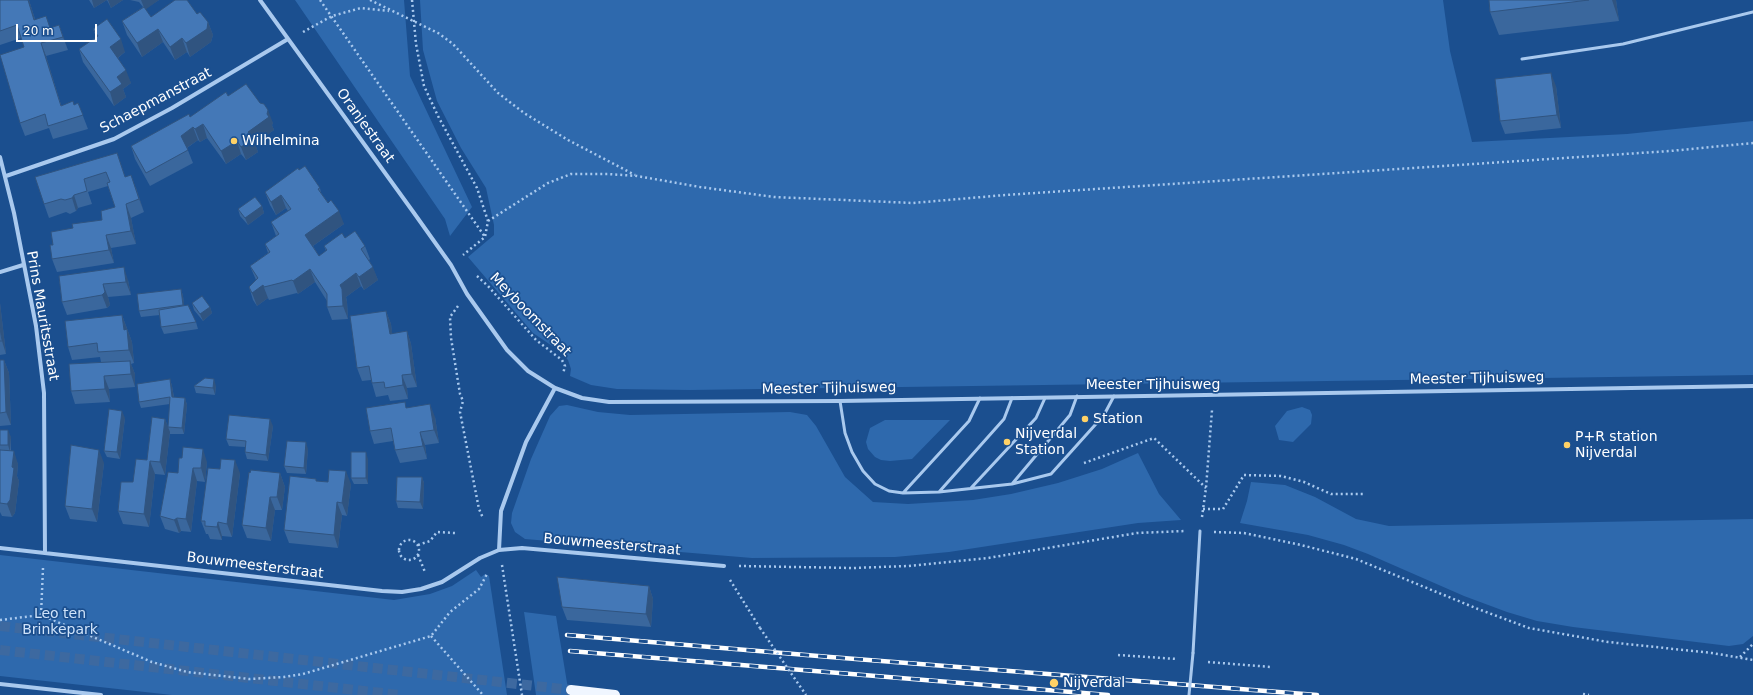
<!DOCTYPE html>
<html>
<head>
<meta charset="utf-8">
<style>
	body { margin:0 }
	#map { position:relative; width:1753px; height:695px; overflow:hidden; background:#1b4f8f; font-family:"DejaVu Sans",sans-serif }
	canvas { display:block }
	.scale { position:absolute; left:16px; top:24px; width:81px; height:18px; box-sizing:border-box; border:2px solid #fff; border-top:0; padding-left:5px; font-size:12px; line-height:14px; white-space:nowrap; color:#fff; -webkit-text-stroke:3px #1b4f8f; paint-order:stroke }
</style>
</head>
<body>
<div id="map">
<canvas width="1753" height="695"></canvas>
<div class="scale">20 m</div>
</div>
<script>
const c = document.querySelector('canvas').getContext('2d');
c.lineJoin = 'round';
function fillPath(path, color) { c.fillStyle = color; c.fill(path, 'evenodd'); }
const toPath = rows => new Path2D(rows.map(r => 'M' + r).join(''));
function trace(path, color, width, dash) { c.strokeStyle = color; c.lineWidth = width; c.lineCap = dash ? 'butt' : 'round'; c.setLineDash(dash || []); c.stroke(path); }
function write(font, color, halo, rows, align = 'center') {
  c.font = font + ' "DejaVu Sans",sans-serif'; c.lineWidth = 3.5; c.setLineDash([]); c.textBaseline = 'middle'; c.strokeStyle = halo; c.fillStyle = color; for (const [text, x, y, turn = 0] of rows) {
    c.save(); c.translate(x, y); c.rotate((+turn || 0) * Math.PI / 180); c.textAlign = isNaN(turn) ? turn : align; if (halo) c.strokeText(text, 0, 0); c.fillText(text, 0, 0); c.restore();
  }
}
fillPath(toPath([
	[295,0,404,0,410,76,472,207,450,236,445,219],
	[420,0,1443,0,1450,51,1472,142,1627,134,1753,121,1753,375,690,390,617,389,591,385,570,376,571,369,568,360,561,352,533,333,468,257,494,235,494,225,486,188,461,148,437,101,423,50],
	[567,405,598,412,630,415,790,412,807,415,816,426,845,477,873,502,908,504,973,500,1011,494,1058,483,1102,469,1138,453,1159,494,1181,520,1138,523,949,552,895,557,752,558,525,539,515,532,511,523,512,513,531,459,550,416,559,406],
	[1302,407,1310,410,1312,415,1311,424,1293,442,1279,440,1275,426,1287,411],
	[885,420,950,420,912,459,890,461,881,460,875,457,868,449,866,442,870,428],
	[1251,482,1285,485,1315,497,1356,519,1389,526,1753,519,1753,636,1743,644,1729,646,1573,627,1537,621,1507,612,1464,596,1368,554,1344,545,1308,535,1240,523,1247,501],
	[0,555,394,600,430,594,452,586,476,570,481,577,485,574,489,576,507,695,172,695,0,676],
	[524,612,556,616,569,695,536,695]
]), '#2e69ad');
trace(toPath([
	[0,626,571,690],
	[0,650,400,695]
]), '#3d69a0', 10, [10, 5]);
trace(toPath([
	[320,0,485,237],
	[370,0,438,33,453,44,498,93,524,113,568,140,635,175],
	[412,0,416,44,424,86,438,116,477,188,488,221,485,237,463,255],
	[303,32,332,16,361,8,389,11],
	[488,221,548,183,571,174,608,174,637,176,700,187,774,197,913,203,1005,195,1670,151,1753,143],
	[477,276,488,286,536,340,562,360,565,366,563,374],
	[458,306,450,317,451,338,460,394,463,401,460,412,479,509,483,518],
	[1084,463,1154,438,1206,488],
	[1203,509,1223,509,1244,475,1281,476,1304,482,1331,494,1363,494],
	[1202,517,1206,488,1212,410],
	[1214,532,1244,533,1301,545,1356,559,1478,609,1529,628,1608,642,1712,653,1753,660],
	'399 550a10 10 0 1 1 20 0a10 10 0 1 1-20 0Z',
	[418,545,430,541,437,532,455,533],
	[418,555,425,572],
	[502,565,522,695],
	[739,566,853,568,908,566,988,558,1137,533,1185,531],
	[730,580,760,628],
	[41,615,43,568],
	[0,620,41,615,152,662,187,672,249,679,284,677,303,674,431,636,450,612,479,589,487,574],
	[431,636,483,695],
	[1118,655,1177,659],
	[1740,657,1753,644],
	[1208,662,1271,667],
	[1583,694,1589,695]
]), '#a9c9ee', 2.5, [2, 3]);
trace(toPath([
	[1522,59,1623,44,1753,12],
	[840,401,845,433,852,452,863,471,875,484,889,491,903,493,939,492,1012,484,1051,474,1104,415,1114,396],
	[1012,484,1070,415,1077,396],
	[971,488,1036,418,1045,398],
	[939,492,1004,419,1012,398],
	[903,493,969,421,980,398],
	[1193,653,1200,531]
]), '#a9c9ee', 3);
trace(toPath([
	[260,0,414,213,451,265,467,294,507,350,528,371,555,388,582,398,609,402,840,401,1753,386],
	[0,157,14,213,36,326,44,393,45,553],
	[6,176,114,139,172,108,288,39],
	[0,272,23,265],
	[0,548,382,591,402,592,421,589,442,582,480,558,499,550,522,548,724,566],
	[499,550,501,511,526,442,555,388],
	[0,684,101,695]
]), '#a9c9ee', 4);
trace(toPath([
	[571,690,615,695]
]), '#f0f6ff', 10);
const rail = toPath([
	[567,635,830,657,1317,695],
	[570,651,1108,695]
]);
trace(rail, '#fff', 4.5);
trace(rail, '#1b4f8f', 3, [9]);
trace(toPath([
	[760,628,806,695]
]), '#a9c9ee', 2.5, [2, 3]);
trace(toPath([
	[1189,695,1193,653]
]), '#a9c9ee', 3);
fillPath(toPath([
	[0,0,29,0,35,19,51,28,59,25,68,50,46,56,61,105,74,105,78,103,88,129,53,139,49,128,25,136,20,123,24,47,21,38,0,45],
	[89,0,123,0,111,8,107,0,94,8],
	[130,0,159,0,145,9,151,17,197,14,208,22,213,35,211,42,190,57,187,52,175,60,163,42,142,57,127,35,122,21,143,7,139,2],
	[1489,0,1616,0,1619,21,1499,35,1490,12],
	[93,29,125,52,118,58,131,83,123,89,126,97,114,106,83,62,79,49,96,37],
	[1556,86,1561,128,1505,134,1500,121],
	[228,96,260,103,273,123,272,125,274,130,255,144,258,152,246,160,241,154,226,164,207,138,200,142,198,140,187,148,193,163,150,186,135,159,131,146,190,117],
	[117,153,125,177,136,188,144,212,131,218,136,244,111,248,114,263,57,272,52,259,53,245,73,228,102,220,115,207,108,186,88,192,92,204,78,208,76,211,70,214,66,212,49,218,44,204],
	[299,170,320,188,321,193,344,224,313,246,319,256,326,251,324,246,345,238,365,246,370,259,369,260,378,280,364,290,361,286,346,297,347,302,348,319,332,320,327,307,327,301,315,282,298,294,297,293,269,300,268,298,257,306,253,300,249,287,256,280,250,266,268,253,265,244,276,236,271,222,288,211,286,208,276,215,270,205,265,192],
	[262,206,264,213,248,225,240,216,238,209],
	[59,276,128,280,131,295,108,297,110,305,107,308,67,315,62,302],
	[181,289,183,296,184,306,196,322,198,329,164,334,161,327,160,315,141,317,139,311],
	[0,303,6,354,0,355],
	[192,303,210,307,212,313,203,321,194,310],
	[386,311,391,324,392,334,407,331,411,344,417,387,407,388,408,399,390,401,388,395,376,397,372,383,371,380,362,381,357,368],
	[122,315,132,342,134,363,131,364,135,374,135,387,109,389,110,402,75,404,71,391,101,362,100,357,72,360,68,347],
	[0,360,4,360,9,373,11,425,0,426],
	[170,379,172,386,174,397,185,398,187,405,184,434,170,434,170,432,165,475,155,474,149,527,123,524,118,511,133,482,147,460,165,419,168,427,170,404,141,408,139,402],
	[194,386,216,386,215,395,196,393],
	[407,408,435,417,439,443,425,445,427,459,400,463,395,450,393,441,374,444,370,431],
	[125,418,120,459,107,457,104,451],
	[273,426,268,461,247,459,245,452,245,447,229,446,226,439],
	[0,430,11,437,11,451,18,464,17,476,19,481,15,513,12,517,2,516,0,512],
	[308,449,306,474,287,473,284,466],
	[368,459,368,484,354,484,351,478],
	[207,462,205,482,197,481,191,532,181,531,179,533,165,529,160,516,178,473],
	[104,463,97,522,70,519,65,506],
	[240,473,232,537,222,536,222,540,210,539,208,534,206,534,201,521],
	[250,473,280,473,285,487,282,510,275,510,271,541,247,538,242,525],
	[422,477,424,483,423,509,398,508,396,501],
	[317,481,351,484,347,516,342,515,338,548,289,543,284,530],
	[649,586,653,599,651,627,567,620,562,607]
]), '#3a679d');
fillPath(toPath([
	[28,0,29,0,39,33,34,20],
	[92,0,107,0,94,8],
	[108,0,123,0,111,8],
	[141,0,159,0,145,10],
	[1612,0,1616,0,1619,21],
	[208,22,213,35,211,42,190,57,186,43],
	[59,25,64,38,68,50,63,37],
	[158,29,163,42,142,57,137,43],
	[182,38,187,52,175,60,170,47],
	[121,39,125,52,115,60,110,47],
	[41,43,46,56,65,119,61,106],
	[126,70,131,83,123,89,126,97,114,106,110,92,117,77],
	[1551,73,1556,86,1561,128,1557,115],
	[268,110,273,123,272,125,274,130,255,144,258,152,246,160,241,147,248,132,267,114],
	[203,124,207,138,200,142,195,129],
	[193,127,198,140,185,149,181,136],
	[237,141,241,154,226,164,221,151],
	[131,175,136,188,144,212,139,199],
	[74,195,78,208,76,211,72,198],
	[281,195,286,208,276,215,271,202],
	[126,204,131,218,136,244,131,231],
	[262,206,264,213,248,225,245,218],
	[339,211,344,224,310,248,305,235],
	[106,235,111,248,114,263,109,250],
	[124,267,128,280,131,295,126,282],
	[373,267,378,280,364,290,359,277],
	[310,269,315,282,298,294,293,281],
	[356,273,361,286,346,297,347,302,348,319,343,306,340,285],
	[103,284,108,297,110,305,107,308,102,295],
	[263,285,268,298,257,306,252,293],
	[181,289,183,296,185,312,183,305],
	[0,303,6,354,2,341,0,328],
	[210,307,212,313,203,321,200,314],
	[386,311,391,324,394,347,390,334],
	[122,315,132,342,134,363,129,350,124,330],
	[407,331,411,344,417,387,412,374],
	[4,360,9,373,11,425,6,412],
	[130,361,135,374,135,387,131,374],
	[402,375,407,388,408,399,403,385],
	[104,376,109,389,110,402,105,389],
	[170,379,172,386,175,404,172,397],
	[214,379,216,386,215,395,213,388],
	[185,398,187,405,184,434,182,428],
	[430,404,435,417,439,443,434,430],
	[122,411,125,418,120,459,117,452],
	[165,419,170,432,165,475,160,462],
	[270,419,273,426,268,461,266,455],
	[8,430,11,437,10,452,8,445],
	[420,432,425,445,427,459,423,446],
	[306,442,308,449,306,474,304,468],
	[203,449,207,462,205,482,201,468],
	[99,450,104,463,97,522,92,509],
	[14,451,18,464,17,476,19,481,15,513,12,517,7,504],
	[366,452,368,459,368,484,366,478],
	[235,460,240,473,232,537,227,524],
	[150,461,155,474,149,527,144,514],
	[193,468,197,481,191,532,186,519],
	[346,471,351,484,347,516,342,503],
	[280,473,285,487,282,510,277,497],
	[422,477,424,483,423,509,420,502],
	[270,497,275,510,271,541,266,528],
	[337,502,342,515,338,548,334,535],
	[177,518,181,531,179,533,174,520],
	[218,522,222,536,222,540,217,527],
	[649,586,653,599,651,627,646,614]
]), '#305480');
const building = toPath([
	[0,0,28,0,34,20,46,16,50,28,59,25,63,37,41,43,61,106,73,101,74,105,78,103,83,115,48,126,45,114,20,123,0,55,24,47,17,25,0,31,0,0],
	[175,0,187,0,197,14,200,12,208,22,207,29,186,43,182,38,170,47,158,29,137,43,122,21,144,7,151,17,175,0],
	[1489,0,1589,0,1490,12,1489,0],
	[107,19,121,39,110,47,126,70,117,77,122,84,110,92,79,49,98,36,93,29,107,19],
	[1551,73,1557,115,1500,121,1495,79,1551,73],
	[246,84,260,103,264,104,268,110,267,114,269,117,248,132,253,139,241,147,237,141,221,151,203,124,195,129,193,127,181,136,188,150,146,173,131,146,189,114,190,117,226,92,228,96,246,84],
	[117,153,125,177,131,175,139,199,126,204,131,231,106,235,109,250,52,259,50,245,53,245,51,232,73,228,72,224,102,220,101,211,115,207,107,183,110,182,106,172,84,179,87,191,74,195,72,198,65,200,61,199,44,204,35,177,117,153],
	[305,166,320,188,318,189,328,203,331,200,339,211,305,235,319,256,327,250,324,246,342,233,345,238,355,231,365,246,361,249,373,267,359,277,356,273,340,285,342,289,343,306,327,307,327,294,310,269,293,281,292,280,264,287,263,285,252,293,249,287,258,278,250,266,270,252,265,244,279,234,271,222,291,209,281,195,271,202,265,192,298,168,299,170,305,166],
	[255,197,262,206,245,218,238,209,255,197],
	[124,267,126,282,103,284,105,292,102,295,62,302,59,276,124,267],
	[181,289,183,305,139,311,137,294,181,289],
	[202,296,210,307,200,314,192,303,202,296],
	[188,305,196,322,161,327,159,310,188,305],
	[386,311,390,334,407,331,412,374,402,375,403,385,385,388,384,382,372,383,369,366,357,368,350,316,386,311],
	[122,315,124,330,127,329,129,350,98,352,97,343,68,347,65,321,122,315],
	[0,328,2,341,0,341,0,328],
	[0,360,4,360,6,412,0,413,0,360],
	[130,361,131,374,104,376,105,389,71,391,69,364,130,361],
	[205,378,214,379,213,388,194,386,205,378],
	[170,379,172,397,185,398,182,428,168,427,170,397,139,402,137,384,170,379],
	[405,402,406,408,430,404,434,430,420,432,423,446,395,450,391,428,370,431,366,408,405,402],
	[109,409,122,411,117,452,104,451,109,409],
	[229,415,270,419,266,455,245,452,246,441,226,439,229,415],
	[152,417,165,419,160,462,150,461,144,514,118,511,121,482,133,482,136,459,147,460,152,417],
	[0,430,8,430,8,445,0,445,0,430],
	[287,441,306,442,304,468,284,466,287,441],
	[71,445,99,450,92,509,65,506,71,445],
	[183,447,203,449,201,468,193,468,186,519,177,518,174,520,160,516,168,472,178,473,179,458,182,458,183,447],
	[0,450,14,451,12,467,14,468,10,500,7,504,0,503,0,450],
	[351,452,366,452,366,478,351,478,351,452],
	[221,459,235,460,227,524,218,522,217,527,205,526,205,521,201,521,208,468,220,469,221,459],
	[251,470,280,473,277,497,270,497,266,528,242,525,249,472,250,473,251,470],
	[329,470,346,471,342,503,337,502,334,535,284,530,290,476,316,479,316,481,328,482,329,470],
	[397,477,422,477,420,502,396,501,397,477],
	[557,577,649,586,646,614,562,607,557,577]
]);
fillPath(building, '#4478b7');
trace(building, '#305480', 1);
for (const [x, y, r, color] of [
	[234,141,4,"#ffd166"],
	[1085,419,4,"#ffd166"],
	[1007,442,4,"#ffd166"],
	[1567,445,4,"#ffd166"],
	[1054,683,5,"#ffd166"]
]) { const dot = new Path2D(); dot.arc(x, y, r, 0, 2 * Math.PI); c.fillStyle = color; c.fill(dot); trace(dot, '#1b4f8f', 1.5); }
write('14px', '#fff', '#1b4f8f', [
	["Schaepmanstraat",156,101,-28],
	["Oranjestraat",365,126,54],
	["Meyboomstraat",530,315,46],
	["Prins Mauritsstraat",42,316,80],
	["Meester Tijhuisweg",1477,379,-1],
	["Meester Tijhuisweg",1153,385],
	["Meester Tijhuisweg",829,389,-1],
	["Bouwmeesterstraat",612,545,5],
	["Bouwmeesterstraat",255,566,7]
]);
write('14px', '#fff', '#1b4f8f', [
	["Wilhelmina",242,141],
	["Station",1093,419],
	["Nijverdal",1015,434],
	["Station",1015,450],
	["P+R station",1575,437],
	["Nijverdal",1575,453],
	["Nijverdal",1063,683]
], 'left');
write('14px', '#cfe3fa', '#1b4f8f', [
	["Leo ten",60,614],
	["Brinkepark",60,630]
]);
</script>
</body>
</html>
